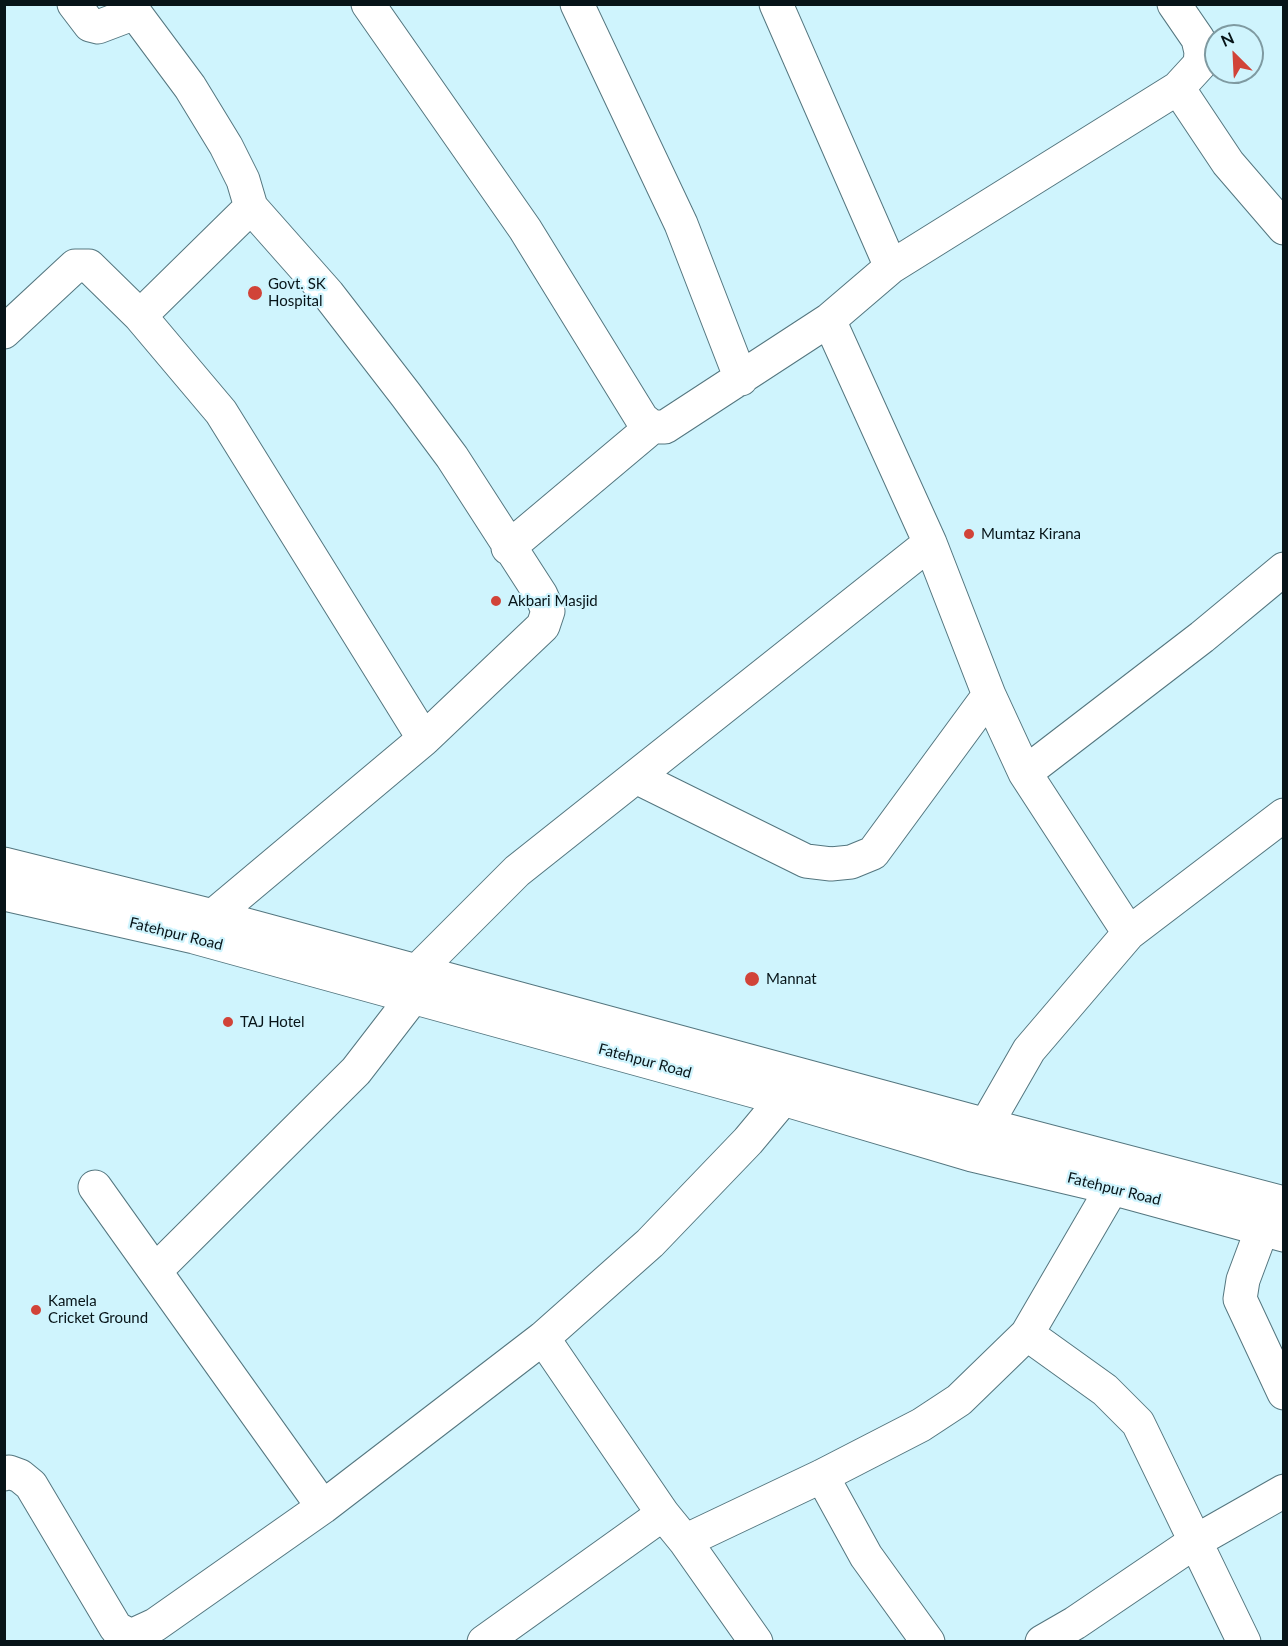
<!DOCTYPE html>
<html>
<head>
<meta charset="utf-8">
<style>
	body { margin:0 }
	#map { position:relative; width:1288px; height:1646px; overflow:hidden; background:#cff4fd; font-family:Lato,sans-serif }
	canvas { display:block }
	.frame { position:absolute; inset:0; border:6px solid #071418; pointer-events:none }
	.north { position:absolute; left:1204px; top:24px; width:60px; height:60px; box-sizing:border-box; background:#cff4fd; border:2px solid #7f9aa1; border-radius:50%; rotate:336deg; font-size:16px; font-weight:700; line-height:24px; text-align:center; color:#071418 }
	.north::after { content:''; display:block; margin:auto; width:21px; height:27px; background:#d14338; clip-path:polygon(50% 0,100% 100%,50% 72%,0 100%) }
</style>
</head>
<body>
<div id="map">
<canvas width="1288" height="1646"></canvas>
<div class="frame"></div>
<div class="north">N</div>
</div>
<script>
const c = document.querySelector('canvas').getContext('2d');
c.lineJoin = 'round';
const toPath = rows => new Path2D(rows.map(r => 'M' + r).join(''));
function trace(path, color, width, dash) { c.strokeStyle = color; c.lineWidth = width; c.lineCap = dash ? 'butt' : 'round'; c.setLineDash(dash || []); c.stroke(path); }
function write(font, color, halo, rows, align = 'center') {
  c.font = font + ' Lato,sans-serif'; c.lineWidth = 4.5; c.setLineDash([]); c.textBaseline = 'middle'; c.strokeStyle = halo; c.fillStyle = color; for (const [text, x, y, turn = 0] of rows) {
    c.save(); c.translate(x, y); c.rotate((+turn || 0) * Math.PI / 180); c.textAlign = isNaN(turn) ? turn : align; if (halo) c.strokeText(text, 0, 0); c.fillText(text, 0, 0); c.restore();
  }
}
const minor = toPath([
	[74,4,90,25,98,27,135,13,190,87,226,146,243,180,251,207,140,316,221,412,424,739],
	[368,4,525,229,642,419,652,427,665,427,829,320],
	[577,4,681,224,741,379],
	[776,4,891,267,829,320,930,543,989,695,1025,773,1129,933,1029,1050,986,1125],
	[1178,88,1228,163,1284,228],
	[891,267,1178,88,1200,64,1201,52,1198,39,1174,4],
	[4,332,75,266,89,266,140,316],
	[508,548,652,427],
	[1025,773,1202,637,1284,569],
	[636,777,806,861,831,864,851,862,873,853,989,695],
	[4,864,213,916,986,1125,1284,1203],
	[4,894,194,937,783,1099,972,1155,1112,1188,1284,1235],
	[213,916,424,739,543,626,548,611,541,595,452,457,406,395,328,294,251,207],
	[1129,933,1284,815],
	[417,971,517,871,930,543],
	[95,1187,323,1507],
	[1262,1229,1243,1280,1240,1299,1284,1393],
	[156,1270,356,1071,413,997],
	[1027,1334,1105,1390,1138,1423,1244,1642],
	[543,1338,663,1514,685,1541,756,1642],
	[4,1474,9,1472,20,1476,31,1485,116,1628,131,1636,155,1625,323,1507,543,1338,650,1243,748,1141,783,1099],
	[822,1476,866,1556,928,1642],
	[685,1541,822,1476,921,1425,959,1400,1027,1334,1112,1188],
	[484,1642,663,1514],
	[1042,1642,1075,1623,1196,1541,1284,1491]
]);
trace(minor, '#54767f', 35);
trace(minor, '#fff', 33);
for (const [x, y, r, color] of [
	[255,293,8,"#d14338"],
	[969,534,6,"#d14338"],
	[496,601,6,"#d14338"],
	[752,979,8,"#d14338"],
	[228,1022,6,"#d14338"],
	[36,1310,6,"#d14338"]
]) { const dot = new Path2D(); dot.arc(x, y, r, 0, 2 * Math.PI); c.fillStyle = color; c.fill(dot); trace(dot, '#cff4fd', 2); }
write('15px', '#071418', '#cff4fd', [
	["Govt. SK",268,284],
	["Hospital",268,301],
	["Mumtaz Kirana",981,534],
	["Akbari Masjid",508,601],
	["Mannat",766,979],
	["TAJ Hotel",240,1022],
	["Kamela",48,1301],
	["Cricket Ground",48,1318]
], 'left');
write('15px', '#071418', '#cff4fd', [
	["Fatehpur Road",176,934,14],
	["Fatehpur Road",645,1061,15],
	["Fatehpur Road",1114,1189,14]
]);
</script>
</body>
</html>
